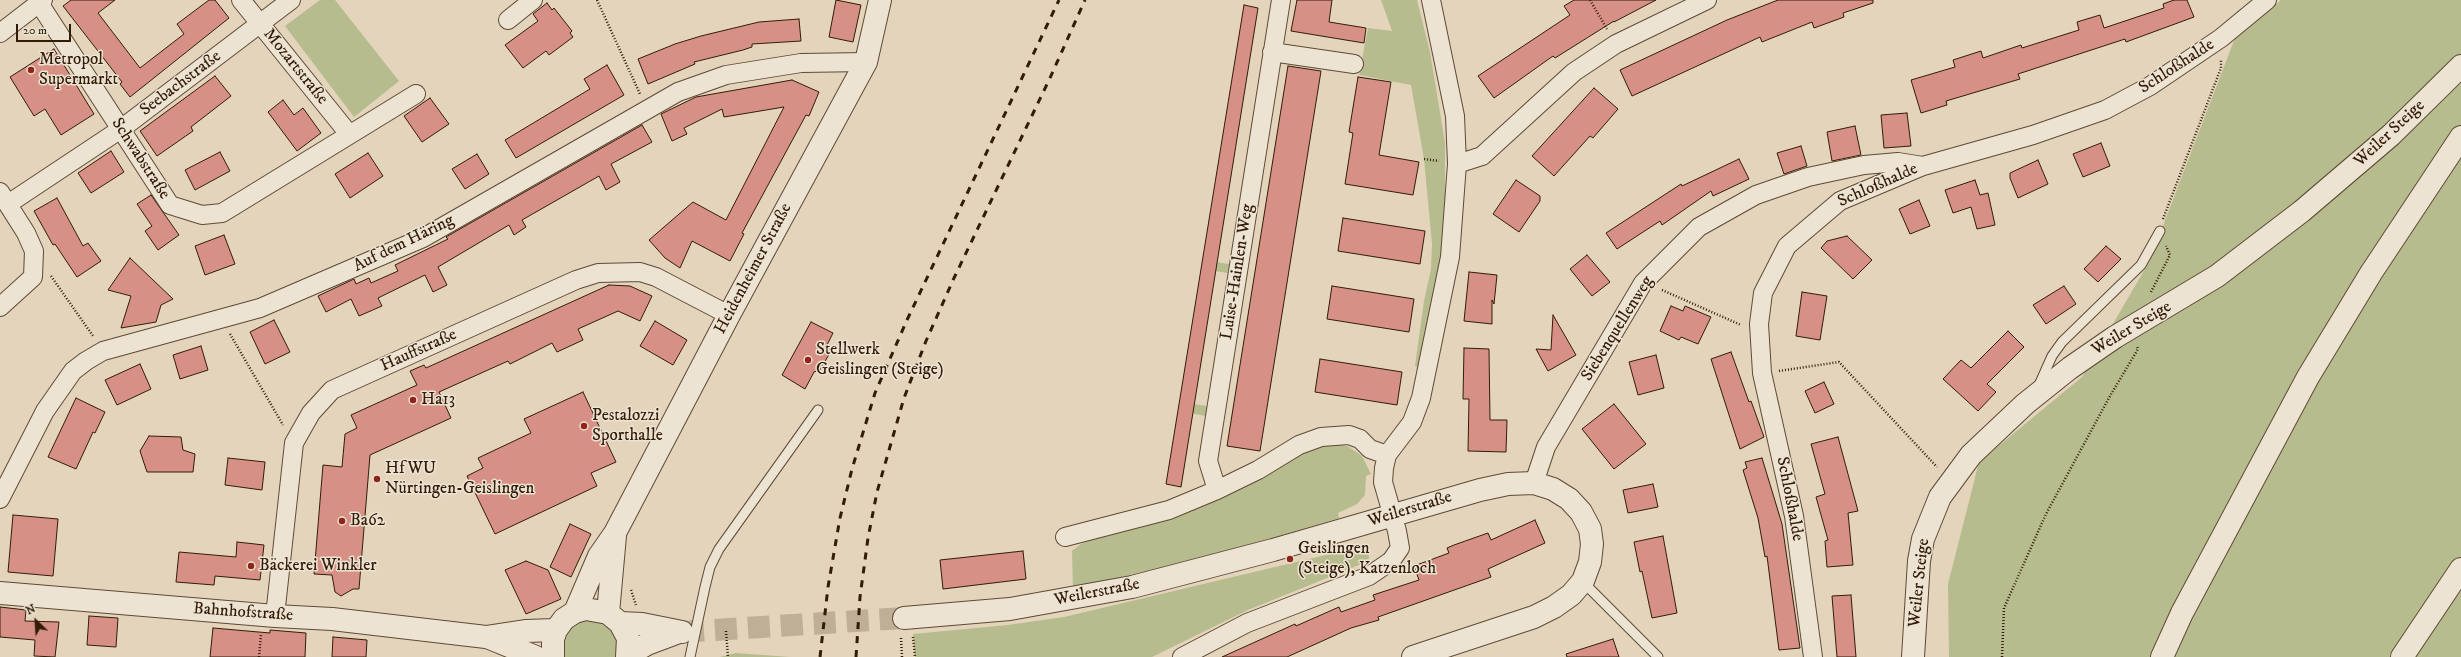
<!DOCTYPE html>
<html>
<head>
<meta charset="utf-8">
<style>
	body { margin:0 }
	#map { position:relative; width:2461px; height:657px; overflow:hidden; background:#e3d4bb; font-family:"IM FELL DW Pica",serif }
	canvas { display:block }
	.north { position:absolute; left:16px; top:601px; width:40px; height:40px; -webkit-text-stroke:3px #ede3d3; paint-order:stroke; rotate:335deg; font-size:11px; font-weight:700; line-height:16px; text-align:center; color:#321c08 }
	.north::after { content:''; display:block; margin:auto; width:14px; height:18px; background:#321c08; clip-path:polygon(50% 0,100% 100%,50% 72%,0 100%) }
	.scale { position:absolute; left:16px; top:24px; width:55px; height:18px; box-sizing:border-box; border:2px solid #321c08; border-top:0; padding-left:5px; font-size:12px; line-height:14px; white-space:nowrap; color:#321c08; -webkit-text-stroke:3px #ede3d3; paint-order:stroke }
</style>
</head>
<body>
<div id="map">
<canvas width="2461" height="657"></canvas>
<div class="north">N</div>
<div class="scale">20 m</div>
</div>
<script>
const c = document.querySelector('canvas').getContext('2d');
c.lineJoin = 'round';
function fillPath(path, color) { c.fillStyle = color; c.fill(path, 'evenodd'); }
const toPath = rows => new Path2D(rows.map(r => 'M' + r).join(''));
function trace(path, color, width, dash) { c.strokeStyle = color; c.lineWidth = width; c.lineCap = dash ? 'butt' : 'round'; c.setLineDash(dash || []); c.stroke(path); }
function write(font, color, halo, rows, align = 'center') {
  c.font = font + ' "IM FELL DW Pica",serif'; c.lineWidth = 3; c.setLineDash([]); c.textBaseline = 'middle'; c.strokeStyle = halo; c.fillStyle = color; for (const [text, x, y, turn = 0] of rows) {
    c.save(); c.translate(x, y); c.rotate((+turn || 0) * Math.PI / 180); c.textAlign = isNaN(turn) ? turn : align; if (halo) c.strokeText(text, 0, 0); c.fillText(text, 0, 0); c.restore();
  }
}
fillPath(toPath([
	[320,0,335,0,399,81,354,117,285,26],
	[1381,0,1417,0,1430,52,1445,143,1445,223,1436,290,1420,368,1415,366,1424,301,1431,269,1432,244,1424,159,1411,85,1359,75,1368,28,1392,31],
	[2281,0,2461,0,2461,657,1949,657,1948,584,1979,462,2082,377,2149,262,2235,38],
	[1202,260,1229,264,1228,273,1201,269],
	[1180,402,1207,406,1206,416,1178,411],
	[1336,443,1349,447,1362,456,1371,474,1366,476,1365,495,1357,504,1338,513,1339,518,1209,557,1073,588,1072,551,1081,544,1304,452],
	[1368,545,1369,561,1248,610,1152,657,915,657,913,634,1008,625,1064,617],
	[588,619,599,620,608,626,615,635,617,645,615,657,565,657,563,647,564,637,569,629,577,622],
	[736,653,790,657,720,657]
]), '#b6bc8e');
const building = toPath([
	[71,0,115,0,98,13,140,68,184,34,177,24,209,0,215,0,229,18,130,97,120,84,122,82,63,6,71,0],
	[836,0,861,5,853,42,829,37,836,0],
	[1297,0,1332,0,1329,22,1366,28,1364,43,1291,31,1297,0],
	[1574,0,1656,0,1614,22,1614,21,1555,58,1553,56,1494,98,1478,76,1570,15,1564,6,1574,0],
	[1778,0,1873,0,1873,3,1843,13,1844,17,1814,28,1812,22,1762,42,1760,37,1632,96,1620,70,1727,20,1778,0],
	[2174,0,2187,0,2194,17,2126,42,2125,39,2018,74,2020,79,1946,101,1947,105,1921,113,1911,80,1955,67,1953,60,1981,51,1983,58,2021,45,2022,48,2079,30,2077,22,2100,15,2104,28,2164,8,2163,4,2174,0],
	[547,3,552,10,554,8,572,31,570,33,573,37,549,55,546,51,523,68,505,45,538,21,533,14,547,3],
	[1244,5,1258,8,1181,487,1166,484,1244,5],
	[799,19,801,41,752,44,752,47,743,50,694,62,695,64,648,84,638,59,675,44,701,36,759,22,799,19],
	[54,49,94,114,61,135,45,109,34,116,10,77,54,49],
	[607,65,624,95,516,158,505,140,590,89,584,79,607,65],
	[1288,66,1321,71,1260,451,1227,446,1288,66],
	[215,76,231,96,191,127,193,131,157,156,140,131,215,76],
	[1358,77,1391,82,1379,155,1419,162,1413,195,1345,184,1353,133,1349,132,1358,77],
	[792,80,819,92,809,116,806,115,742,233,744,234,730,261,692,241,680,268,665,258,649,240,693,202,726,220,784,107,724,117,722,109,684,128,687,134,672,141,661,114,696,97,792,80],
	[1594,88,1618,109,1593,138,1590,136,1554,176,1532,156,1594,88],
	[430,98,449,124,422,142,404,116,430,98],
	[283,100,294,115,303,108,321,133,297,151,268,112,283,100],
	[1907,113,1911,146,1884,148,1881,115,1907,113],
	[642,125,652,142,611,164,620,182,606,190,599,176,522,220,526,227,514,235,509,225,438,267,447,285,433,292,425,275,378,298,382,306,359,316,351,299,326,312,318,296,354,279,356,284,369,278,371,283,398,271,395,265,448,239,446,237,642,125],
	[1855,126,1861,155,1832,161,1827,132,1855,126],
	[2101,143,2110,166,2083,177,2073,154,2101,143],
	[1801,146,1807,166,1784,174,1777,153,1801,146],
	[111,151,124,172,91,193,78,173,111,151],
	[220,152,230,171,195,190,185,170,220,152],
	[368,153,383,176,350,198,335,174,368,153],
	[477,154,489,174,465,189,452,169,477,154],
	[1739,159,1749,179,1713,196,1711,191,1662,225,1660,221,1617,249,1606,233,1681,184,1682,186,1739,159],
	[2038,160,2048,184,2018,198,2010,178,2010,173,2038,160],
	[1516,180,1540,196,1540,201,1519,232,1493,214,1516,180],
	[1975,180,1980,195,1988,193,1995,225,1977,229,1971,207,1953,213,1945,190,1975,180],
	[151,195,179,235,158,250,145,231,152,226,137,204,151,195],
	[57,198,83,246,88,243,101,261,77,277,55,244,53,245,34,211,57,198],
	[1919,200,1930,226,1910,234,1899,209,1919,200],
	[1343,218,1425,231,1420,264,1338,251,1343,218],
	[224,235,235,264,205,275,195,246,224,235],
	[1847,236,1872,260,1853,279,1821,248,1827,241,1847,236],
	[2106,246,2121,259,2098,282,2084,269,2106,246],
	[1587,255,1610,282,1592,296,1570,269,1587,255],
	[130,258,173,299,161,305,156,322,121,328,131,296,108,290,130,258],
	[1469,272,1497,275,1494,304,1492,300,1492,324,1464,321,1469,272],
	[609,285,630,286,652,296,640,321,618,311,578,329,583,340,557,352,552,343,510,364,508,361,439,392,451,418,370,455,359,589,353,589,341,596,335,592,332,575,314,574,323,465,342,467,345,434,357,428,351,415,417,385,410,371,424,365,426,368,609,285],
	[1332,286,1414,299,1409,332,1327,319,1332,286],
	[2064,286,2076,304,2046,324,2033,305,2064,286],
	[1802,292,1827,296,1820,340,1796,336,1802,292],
	[1671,306,1683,311,1685,306,1711,317,1698,344,1681,337,1679,340,1660,331,1671,306],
	[1553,315,1576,355,1548,371,1536,349,1551,350,1553,315],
	[274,320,290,352,265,364,250,332,274,320],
	[655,321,687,340,673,365,640,346,655,321],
	[811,322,833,333,827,345,831,351,820,370,814,372,805,389,782,375,811,322],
	[2008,331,2024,347,1987,384,1996,392,1978,411,1943,379,1961,360,1971,368,2008,331],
	[201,346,208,370,180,379,173,355,201,346],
	[1464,348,1489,349,1490,420,1507,420,1506,452,1468,451,1469,399,1463,399,1464,348],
	[1731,352,1749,402,1751,401,1764,437,1740,449,1711,359,1731,352],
	[1656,355,1664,388,1638,395,1629,362,1656,355],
	[1320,359,1402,372,1397,405,1315,392,1320,359],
	[140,364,151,389,117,405,105,380,140,364],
	[1824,382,1834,404,1815,413,1805,391,1824,382],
	[583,392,616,462,591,473,597,486,495,534,467,476,483,468,478,458,531,433,524,419,583,392],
	[76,398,105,412,95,433,93,432,76,469,48,457,76,398],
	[1614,404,1646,444,1614,469,1582,429,1614,404],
	[149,436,181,437,183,450,195,454,193,472,147,472,140,451,149,436],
	[1838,437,1858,511,1848,513,1853,565,1827,567,1825,541,1828,540,1816,497,1825,494,1811,444,1838,437],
	[228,458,265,462,262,490,225,485,228,458],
	[1762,458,1782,524,1800,648,1779,650,1767,556,1765,557,1758,518,1743,470,1747,468,1745,462,1762,458],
	[1653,484,1658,507,1628,513,1623,490,1653,484],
	[13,515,58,519,53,576,8,572,13,515],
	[1535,520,1545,543,1488,569,1491,577,1378,617,1379,620,1351,628,1287,657,1222,657,1295,624,1296,626,1339,607,1341,612,1375,600,1373,595,1419,580,1414,566,1449,553,1447,548,1454,545,1488,533,1491,540,1535,520],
	[570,524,591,534,571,577,550,567,570,524],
	[1663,536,1677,613,1652,618,1642,571,1640,572,1634,542,1663,536],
	[237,542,264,545,260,580,215,576,214,585,176,582,179,552,236,557,237,542],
	[1023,551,1026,579,943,589,940,560,1023,551],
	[526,561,548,570,561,599,526,614,505,570,526,561],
	[1851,595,1856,657,1837,657,1832,596,1851,595],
	[0,607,26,610,25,621,59,622,55,657,34,656,35,640,0,637,0,607],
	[89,616,118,618,116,647,87,645,89,616],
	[213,628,270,633,270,630,306,633,305,657,210,657,213,628],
	[333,637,367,640,366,657,332,657,333,637],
	[1613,639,1619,657,1567,657,1566,654,1613,639]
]);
fillPath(building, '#d79086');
trace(building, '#321c08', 1);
trace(toPath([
	[682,632,904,618]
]), '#c0af97', 22, [22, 11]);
const service = toPath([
	[2039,385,2052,356,2062,342,2141,265,2160,231],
	[1583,582,1658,657],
	[690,657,705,587,710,567,719,549,818,410]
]);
const minor = toPath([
	[241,0,349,134],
	[39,3,170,205,202,215,222,213,416,94],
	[508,20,533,0],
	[0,33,43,0],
	[1272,52,1354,64],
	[1457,164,1482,156,1574,72,1616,44,1707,0],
	[0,192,26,233,34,251,33,277,0,307],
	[8,204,121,129,291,0],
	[1534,483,1546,447,1643,283,1699,227,1756,195,1808,177,1864,165,1898,162,1923,166],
	[1217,490,1208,461,1281,0],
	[0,499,45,411,73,371,86,361,103,351,260,308,423,238,678,92,726,75,801,63,866,62],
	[1065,537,1169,510,1217,490,1258,470,1299,445,1321,437,1349,435,1360,439,1370,449,1387,455],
	[275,616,294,443,311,413,332,390,576,280,598,273,640,272,656,277,729,315],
	[1182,657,1247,623,1369,576,1391,561,1400,548,1397,531,1383,482,1384,468,1387,455,1412,422,1421,398,1450,257,1457,164,1455,116,1431,0],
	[1813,657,1794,516,1762,373,1759,324,1763,293,1787,246,1840,201,1923,166,2033,135,2105,110,2150,86,2221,38,2267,0]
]);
const tertiary = toPath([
	[0,593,275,616,332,619,486,637,525,631,556,630],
	[575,612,599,556,615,533,729,315,866,62,880,0],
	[608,613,615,536],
	[904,618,1010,609,1132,587,1273,550,1480,490,1508,484,1534,483,1553,489,1569,499,1581,512,1590,529,1592,544,1590,562,1583,581,1571,595,1554,607,1534,617,1413,657],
	[620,623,642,624,682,632],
	[487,637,536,657],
	[628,655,647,644,679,632],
	[553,657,553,639,556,630,564,619,575,612,586,609,608,613,620,623,628,638,627,657],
	[1913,657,1919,561,1923,539,1940,497,1971,455,2025,404,2070,368,2115,337,2217,276,2302,211,2391,135,2461,66],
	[2162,657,2182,613,2308,377,2371,273,2461,137],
	[2402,657,2461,569]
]);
trace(service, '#5e4a35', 11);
trace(minor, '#5e4a35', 20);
trace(tertiary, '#5e4a35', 24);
trace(toPath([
	[597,0,640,94],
	[1590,0,1607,29],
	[1424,159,1439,161],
	[2163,219,2221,68,2221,59],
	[51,276,93,336],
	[1662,290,1741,325],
	[2151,292,2170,255,2166,246],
	[230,334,283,425],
	[1779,371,1839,362,1937,467],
	[631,590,636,605],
	[726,631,728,657],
	[913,637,915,657],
	[901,638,902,657],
	[259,657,261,634],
	[2002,657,2004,608,2046,514,2110,396,2138,349,2137,346]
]), '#321c08', 2.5, [1, 2]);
trace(service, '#ede3d3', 9);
trace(minor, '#ede3d3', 18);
trace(tertiary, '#ede3d3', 22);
trace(toPath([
	[820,657,828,587,840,518,852,469,875,393,907,320,1059,0],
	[856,657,860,597,868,538,877,492,904,398,926,341,954,278,1050,78,1085,0]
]), '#321c08', 3, [7, 7]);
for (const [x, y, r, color] of [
	[31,70,4,"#8f2418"],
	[808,360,4,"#8f2418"],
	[413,400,4,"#8f2418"],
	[584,426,4,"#8f2418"],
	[377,479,4,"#8f2418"],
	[342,521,4,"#8f2418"],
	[1290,559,4,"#8f2418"],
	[251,566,4,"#8f2418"]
]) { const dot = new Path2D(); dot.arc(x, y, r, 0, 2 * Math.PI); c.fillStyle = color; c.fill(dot); trace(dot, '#ede3d3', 1.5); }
write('17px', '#321c08', '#ede3d3', [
	["Metropol",39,60],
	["Supermarkt",39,80],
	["Stellwerk",816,350],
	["Geislingen (Steige)",816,370],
	["Ha13",421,400],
	["Pestalozzi",592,416],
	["Sporthalle",592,436],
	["HfWU",385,469],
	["Nürtingen-Geislingen",385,489],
	["Ba62",350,521],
	["Geislingen",1298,549],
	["(Steige), Katzenloch",1298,569],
	["Bäckerei Winkler",259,566]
], 'left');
write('17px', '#321c08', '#ede3d3', [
	["Mozartstraße",295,67,51],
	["Schloßhalde",2177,67,-33],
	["Seebachstraße",181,84,-37],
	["Weiler Steige",2390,134,-43],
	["Schwabstraße",140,159,57],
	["Schloßhalde",1878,186,-24],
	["Auf dem Häring",404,244,-26],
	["Heidenheimer Straße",754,269,-62],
	["Luise-Hainlen-Weg",1238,272,-81],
	["Siebenquellenweg",1618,329,-58],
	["Weiler Steige",2132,329,-31],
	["Hauffstraße",419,351,-24],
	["Schloßhalde",1789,499,79],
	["Weilerstraße",1410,510,-17],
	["Weiler Steige",1920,583,-84],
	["Weilerstraße",1097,593,-11],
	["Bahnhofstraße",243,613,4]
]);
</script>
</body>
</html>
